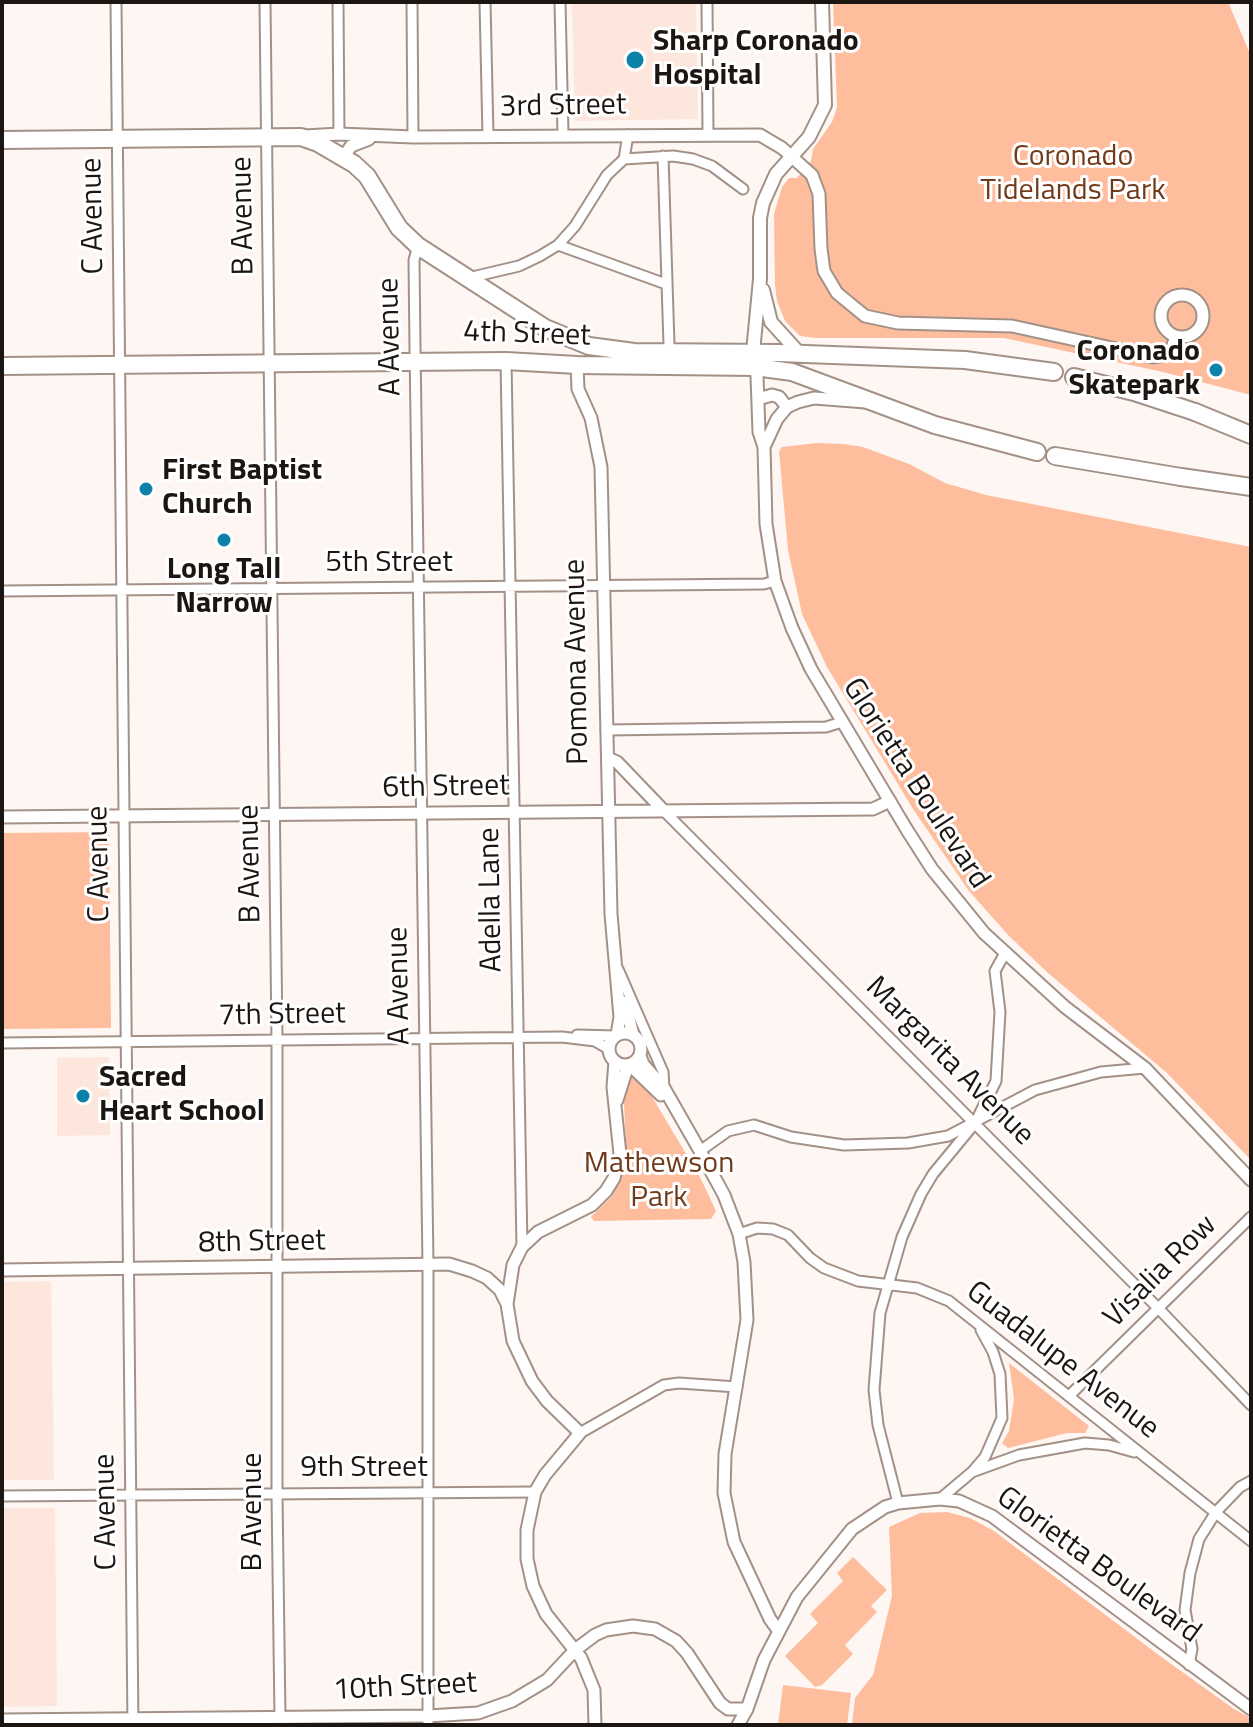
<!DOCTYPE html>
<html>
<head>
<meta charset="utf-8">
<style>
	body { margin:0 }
	#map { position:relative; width:1253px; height:1727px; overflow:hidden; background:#fef6f2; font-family:"Titillium Web",sans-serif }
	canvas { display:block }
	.frame { position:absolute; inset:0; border:4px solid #1c1612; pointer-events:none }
</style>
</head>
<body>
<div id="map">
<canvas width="1253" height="1727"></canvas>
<div class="frame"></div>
</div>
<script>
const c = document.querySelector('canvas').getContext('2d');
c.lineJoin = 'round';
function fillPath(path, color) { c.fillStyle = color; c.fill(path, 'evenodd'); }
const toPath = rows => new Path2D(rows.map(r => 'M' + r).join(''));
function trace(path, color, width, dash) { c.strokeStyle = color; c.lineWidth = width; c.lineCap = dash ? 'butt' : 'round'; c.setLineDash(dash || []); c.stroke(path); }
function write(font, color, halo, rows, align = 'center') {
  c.font = font + ' "Titillium Web",sans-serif'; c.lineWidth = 6; c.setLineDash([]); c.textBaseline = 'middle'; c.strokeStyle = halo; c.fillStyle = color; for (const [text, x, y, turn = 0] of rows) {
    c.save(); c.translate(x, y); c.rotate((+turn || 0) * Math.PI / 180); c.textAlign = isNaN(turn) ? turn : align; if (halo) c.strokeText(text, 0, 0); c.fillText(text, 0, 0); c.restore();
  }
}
fillPath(toPath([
	[572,2,696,2,698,119,575,121],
	[109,1057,110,1135,57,1136,57,1058],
	[51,1281,54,1480,5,1480,2,1477,2,1282],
	[2,1508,55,1508,57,1706,2,1707]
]), '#fde7dc');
fillPath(toPath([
	[833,2,1228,2,1251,56,1251,395,1163,372,1004,338,817,338,800,336,785,321,777,301,775,285,774,214,782,187,789,178,797,178,811,161,813,149,832,122,837,107],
	[817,443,844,444,863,447,909,464,945,483,986,495,1251,547,1251,1160,1167,1073,1048,973,1009,936,969,891,913,809,827,667,802,614,788,550,779,452,782,447],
	[109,832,111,1028,2,1029,2,833],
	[631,1072,652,1090,651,1095,701,1179,716,1211,711,1219,594,1221,591,1217,612,1196,622,1175,626,1145,624,1104,621,1101],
	[1009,1363,1089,1426,1085,1433,1067,1433,1008,1448,1002,1443,1009,1431,1014,1399],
	[947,1512,970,1518,994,1531,1160,1656,1234,1709,1251,1718,1251,1725,852,1725,855,1698,873,1675,892,1596,889,1527,920,1513],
	[853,1557,887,1590,871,1606,877,1612,845,1645,853,1654,822,1685,815,1687,785,1656,818,1623,810,1614,843,1581,837,1573],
	[783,1685,851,1693,847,1725,778,1725]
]), '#febe9e');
const minor = toPath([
	[116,2,133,1725],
	[265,2,277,1040,277,1494,280,1717],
	[338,2,339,134],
	[412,2,413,137],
	[485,2,488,136],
	[560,2,563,135],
	[707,2,708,134],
	[663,156,669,345],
	[624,159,673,156,693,159,712,166,743,189],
	[558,245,666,284],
	[418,246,414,260,415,348,428,1265,428,1725],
	[468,278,519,266,540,256,558,245,575,226,607,175,624,159,628,135],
	[506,361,522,1247],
	[2,591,764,584,775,581],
	[606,730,826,727,842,722],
	[664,811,1159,1309,1251,1405],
	[618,969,663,1072,664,1088],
	[577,1035,616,1036],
	[2,1043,562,1037,595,1041,609,1049],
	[700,1151,728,1131,754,1125,791,1137,844,1145,908,1143,948,1136,1035,1090,1101,1072,1145,1068],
	[739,1234,757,1228,773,1229,788,1235,810,1258,824,1268,858,1281,917,1288,949,1301,1251,1541],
	[1070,1395,1251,1217],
	[580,1433,664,1385,679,1383,737,1387],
	[973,1471,985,1457,1002,1418,1000,1374,993,1352,981,1330],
	[2,1496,535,1492],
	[940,1499,972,1472,1019,1455,1085,1443,1109,1445,1134,1452],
	[898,1503,878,1425,874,1390,880,1313,902,1237,921,1194,933,1174,975,1123,996,1081,1000,1012,995,971,1005,953],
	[1189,1665,1192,1649,1185,1610,1190,1573,1199,1539,1216,1512,1240,1487,1251,1481]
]);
const tertiary = toPath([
	[305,136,339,134,413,137,760,135,782,148,812,175,819,194,821,249,824,271,837,293,865,316,898,323,1012,326,1153,357,1170,354,1176,336],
	[347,161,347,152,351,146,369,139],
	'1161 316a21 21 0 1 1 42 0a21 21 0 1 1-42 0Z',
	[577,365,578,389,591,418,601,467,611,914,620,1017,617,1035],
	[755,367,757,376,759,432,764,447,766,524,775,581,792,628,811,669,907,830,932,869,984,933,1065,1007,1145,1068,1251,1180],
	[758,399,772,395,779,397,787,407],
	[764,447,777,419,787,407,798,402,814,398,866,402],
	[608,758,617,762,664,811],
	[2,817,873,809,890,801],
	[625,1002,633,1035],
	'609 1049a16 16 0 1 1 32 0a16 16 0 1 1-32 0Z',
	[640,1056,643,1064,664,1088,700,1151,724,1195,739,1234,744,1262,747,1320,725,1454,724,1493,734,1542,770,1619,778,1630],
	[630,1065,661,1095],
	[617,1100,628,1065],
	[2,1270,449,1264,472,1271,487,1278,500,1290,506,1302],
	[2,1720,428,1716,478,1713,512,1701,547,1680,575,1650,595,1635,606,1630,633,1626,655,1629,676,1641,687,1653,720,1703,728,1709,747,1709],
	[595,1725,594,1690,581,1658,546,1614,533,1586,527,1559,527,1530,535,1492,545,1475,580,1433,547,1401,532,1381,513,1341,507,1304,513,1265,522,1247,538,1232,592,1205,606,1191,614,1178,620,1154,613,1087,615,1061],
	[738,1725,747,1709,764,1660,797,1597,852,1529,885,1507,898,1503,940,1499,959,1501,992,1516,1251,1709]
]);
const secondary = toPath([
	[763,290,771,322,800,354],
	[753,352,760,279,760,218,763,203,776,174,809,137,825,105,822,2]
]);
const trunk = toPath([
	[2,140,301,137,318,143,354,164,367,176,399,228,418,246,545,328,589,346,634,352,779,353,965,360,1054,372],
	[2,366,506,361,577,365,755,367,792,372,935,425,1037,452],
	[1074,377,1134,392,1195,412],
	[1055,456,1181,477]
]);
const motorway = toPath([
	[1195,412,1251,435],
	[1181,477,1251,487]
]);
trace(minor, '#a39187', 13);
trace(tertiary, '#a39187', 15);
trace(secondary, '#a39187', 16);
trace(trunk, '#a39187', 20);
trace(motorway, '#a39187', 20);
trace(minor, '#fff', 9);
trace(tertiary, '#fff', 11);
trace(secondary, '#fff', 12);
trace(trunk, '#fff', 16);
trace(motorway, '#fff', 16);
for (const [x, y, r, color] of [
	[635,60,10,"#0d82a8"],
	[1216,370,8,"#0d82a8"],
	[146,489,8,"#0d82a8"],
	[224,540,8,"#0d82a8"],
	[83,1096,8,"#0d82a8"]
]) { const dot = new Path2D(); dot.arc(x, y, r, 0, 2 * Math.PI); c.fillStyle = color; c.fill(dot); trace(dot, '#fff', 3); }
write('bold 30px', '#1c1612', '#fff', [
	["Sharp Coronado",653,43],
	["Hospital",653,77],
	["Coronado",1200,353,"right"],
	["Skatepark",1200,387,"right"],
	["First Baptist",162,472],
	["Church",162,506],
	["Long Tall",224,571,"center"],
	["Narrow",224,605,"center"],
	["Sacred",99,1079],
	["Heart School",99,1113]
], 'left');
write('30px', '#1c1612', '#fff', [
	["3rd Street",563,107,-1],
	["C Avenue",94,216,-91],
	["B Avenue",244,216,-91],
	["4th Street",527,335,2],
	["A Avenue",391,337,-91],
	["5th Street",389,564],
	["Pomona Avenue",578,662,-91],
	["Glorietta Boulevard",915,784,57],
	["6th Street",446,788,-1],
	["C Avenue",100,864,-91],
	["B Avenue",251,864,-91],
	["Adella Lane",492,900,-91],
	["A Avenue",400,986,-91],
	["7th Street",282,1016,-1],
	["Margarita Avenue",949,1062,45],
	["8th Street",262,1243,-1],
	["Visalia Row",1161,1272,-45],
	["Guadalupe Avenue",1062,1361,38],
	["9th Street",364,1469],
	["C Avenue",107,1512,-91],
	["B Avenue",254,1512,-90],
	["Glorietta Boulevard",1098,1566,36],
	["10th Street",405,1688,-3]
]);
write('30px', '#713a1a', '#fff', [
	["Coronado",1073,158],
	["Tidelands Park",1073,192],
	["Mathewson",659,1165],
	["Park",659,1199]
]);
</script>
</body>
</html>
